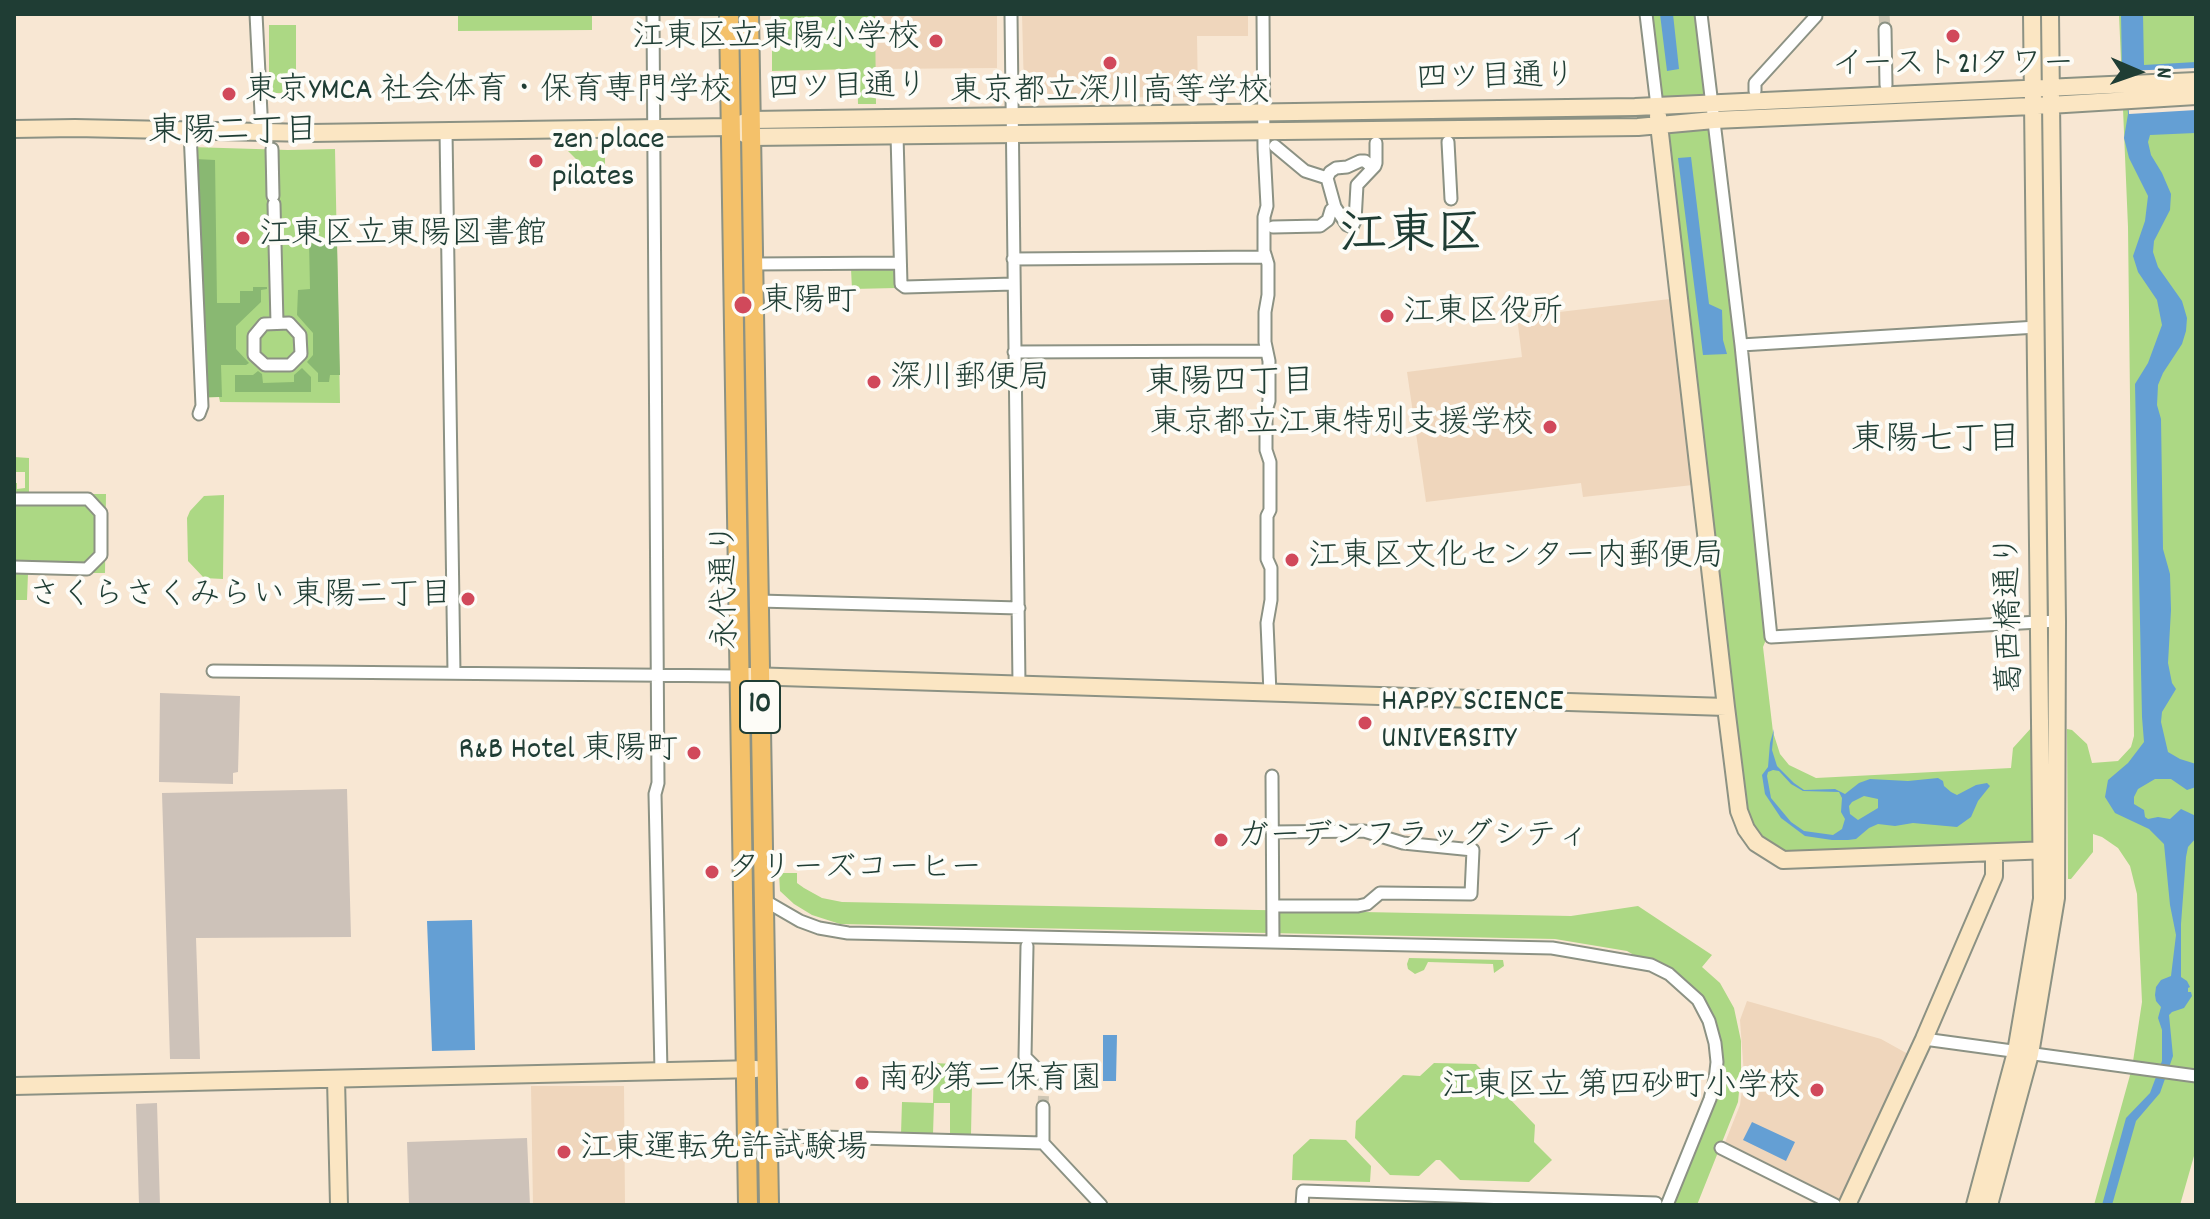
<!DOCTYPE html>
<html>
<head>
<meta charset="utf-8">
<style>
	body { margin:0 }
	#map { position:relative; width:2210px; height:1219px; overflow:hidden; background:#f8e7d3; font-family:Dekko,sans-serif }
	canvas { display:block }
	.frame { position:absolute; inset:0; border:16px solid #1f3d34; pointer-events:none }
	.north { position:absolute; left:2098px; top:32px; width:80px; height:80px; -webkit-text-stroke:6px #fdfcf7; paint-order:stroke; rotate:92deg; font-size:22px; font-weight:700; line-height:32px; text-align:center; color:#1f3d34 }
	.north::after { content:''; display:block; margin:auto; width:28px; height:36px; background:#1f3d34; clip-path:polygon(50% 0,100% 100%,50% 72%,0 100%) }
</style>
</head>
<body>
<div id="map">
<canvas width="2210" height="1219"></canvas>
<div class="frame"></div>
<div class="north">N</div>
</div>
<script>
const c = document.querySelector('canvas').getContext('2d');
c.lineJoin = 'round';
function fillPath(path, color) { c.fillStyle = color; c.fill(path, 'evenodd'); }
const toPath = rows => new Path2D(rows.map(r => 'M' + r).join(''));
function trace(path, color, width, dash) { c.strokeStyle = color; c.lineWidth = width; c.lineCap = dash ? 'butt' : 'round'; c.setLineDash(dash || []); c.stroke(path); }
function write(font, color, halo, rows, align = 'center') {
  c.font = font + ' Dekko,"Klee One",sans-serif'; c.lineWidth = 8; c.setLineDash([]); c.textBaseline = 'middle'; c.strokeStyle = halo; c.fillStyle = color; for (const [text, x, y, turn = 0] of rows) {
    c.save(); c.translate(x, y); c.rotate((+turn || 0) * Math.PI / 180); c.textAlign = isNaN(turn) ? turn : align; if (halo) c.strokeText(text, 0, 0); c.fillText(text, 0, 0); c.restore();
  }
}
fillPath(toPath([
	[875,14,997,14,997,68,875,69],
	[1022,14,1248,14,1248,36,1197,36,1198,97,1030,98,1024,91],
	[1670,299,1693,485,1583,497,1581,483,1426,502,1407,372,1522,357,1517,317],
	[1747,1001,1881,1039,1908,1054,1842,1200,1724,1145,1740,1105,1744,1075,1740,1020],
	[531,1086,624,1086,625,1205,533,1205]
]), '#efd6bc');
fillPath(toPath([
	[160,693,240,696,238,772,233,773,233,784,159,782],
	[347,789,351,937,196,938,200,1059,170,1059,162,793],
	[157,1103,160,1205,139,1205,136,1104],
	[527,1138,530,1205,409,1205,407,1142]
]), '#cdc2b9');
fillPath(toPath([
	[458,14,592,14,592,30,458,31],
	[772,14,875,14,876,104,858,104,857,69,772,71],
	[1651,14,1696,14,1736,346,1767,637,1763,647,1773,732,1780,754,1789,765,1816,778,2011,768,2013,748,2032,727,2062,733,2035,846,1784,855,1759,839,1744,810],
	[2119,14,2196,14,2196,1149,2180,1205,2094,1205,2132,1068,2142,1002,2137,894,2130,866,2118,848,2102,837,2093,834,2093,852,2071,879,2068,879,2067,729,2072,730,2087,744,2092,763,2118,761,2131,747,2134,736,2128,227],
	[269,25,296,25,296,93,269,93],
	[191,147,288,150,335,149,340,403,220,402,219,397,201,398],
	[605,150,605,167,584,167,568,151],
	[891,268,895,272,896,288,852,289,851,269],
	[14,457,29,458,29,494,106,494,105,573,28,573,27,600,14,600,14,483,17,483,17,489,25,488,25,472,14,472],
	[224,495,223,579,204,578,188,561,187,518,190,511,204,496],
	[779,873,797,873,797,883,804,888,822,898,842,902,1571,916,1638,906,1712,955,1702,967,1720,983,1734,1008,1741,1041,1741,1071,1738,1102,1697,1205,1673,1205,1716,1101,1719,1081,1719,1061,1698,1000,1651,965,1627,951,1555,939,840,924,812,915,794,904,780,891],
	[1409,958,1503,960,1504,966,1494,973,1493,964,1428,962,1424,970,1415,974,1408,969,1407,964],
	[934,1063,954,1064,972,1084,971,1135,950,1135,950,1103,934,1103,933,1134,901,1134,902,1102,933,1103],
	[1434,1063,1476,1064,1535,1125,1534,1142,1552,1160,1529,1182,1460,1180,1440,1160,1436,1160,1419,1176,1390,1175,1355,1138,1356,1121,1403,1075,1420,1076],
	[1310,1139,1346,1140,1371,1166,1370,1182,1292,1180,1293,1155]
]), '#acd884');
fillPath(toPath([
	[195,159,215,160,217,303,240,303,240,291,253,291,253,287,267,287,267,289,261,290,261,302,236,326,236,349,249,363,246,365,221,365,222,397,205,397],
	[337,241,340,375,330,375,329,382,318,382,318,373,307,362,313,355,313,333,297,315,298,290,310,289,309,242],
	[302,368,311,377,311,392,235,392,235,375,253,375,258,371,262,374,263,383,294,382,294,375]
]), '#89b872');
fillPath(toPath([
	[1660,14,1673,14,1679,69,1667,71],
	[2121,14,2143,14,2144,65,2196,62,2196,66,2192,70,2196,109,2195,133,2150,135,2148,142,2151,155,2162,173,2171,194,2170,210,2154,241,2153,252,2158,267,2182,301,2187,318,2186,331,2182,344,2163,373,2158,385,2157,405,2161,419,2163,549,2170,574,2171,610,2168,663,2172,683,2176,689,2162,712,2161,722,2168,752,2180,759,2196,764,2196,787,2187,790,2171,779,2155,779,2138,789,2134,797,2134,804,2144,810,2145,817,2148,819,2158,817,2170,819,2181,809,2196,816,2196,838,2188,847,2186,857,2181,924,2181,977,2187,981,2190,987,2188,988,2188,992,2191,992,2192,996,2184,1008,2172,1012,2169,1015,2173,1056,2160,1093,2136,1121,2112,1205,2102,1205,2126,1118,2150,1093,2162,1061,2162,1030,2158,1018,2161,1007,2156,1001,2155,995,2156,987,2161,980,2171,976,2176,935,2170,905,2164,844,2149,829,2115,813,2105,797,2108,780,2128,763,2144,742,2142,717,2135,384,2148,363,2162,325,2157,300,2138,272,2133,256,2145,221,2148,196,2129,158,2124,138,2128,114,2125,71,2122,71],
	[1691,157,1709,304,1722,310,1723,340,1727,354,1703,355,1678,158],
	[1774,729,1772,750,1777,766,1794,783,1804,790,1835,789,1845,794,1859,783,1870,779,1908,781,1938,778,1943,781,1944,786,1951,792,1957,795,1976,785,1987,783,1990,786,1978,801,1971,817,1957,827,1913,823,1895,826,1878,824,1869,828,1856,839,1848,840,1832,840,1805,836,1781,818,1765,794,1762,775,1768,767,1770,743],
	[1773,770,1779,771,1791,784,1803,791,1839,792,1842,798,1841,812,1845,819,1842,829,1833,835,1804,831,1791,822,1771,798,1767,776,1768,772],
	[1864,796,1878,799,1878,808,1858,820,1850,814,1849,806,1852,802],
	[472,920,475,1050,432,1051,427,921],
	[1103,1035,1117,1035,1116,1081,1103,1081],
	[1752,1122,1795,1142,1786,1161,1743,1140]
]), '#649fd4');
fillPath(toPath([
	[2196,68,2196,110,2129,114,2126,71]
]), '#f8e7d3');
trace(toPath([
	[1884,14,1885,29],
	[1043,1107,1044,1083]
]), '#cdc5b3', 11, [11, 5.5]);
const street = toPath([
	[256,14,262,133],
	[653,14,658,783,655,794,661,1071],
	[1011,14,1019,684],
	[1263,14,1264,149,1267,206,1264,217,1264,251,1268,264,1268,295,1265,312,1265,342,1269,361,1269,401,1266,411,1266,450,1270,462,1270,510,1267,516,1267,559,1271,568,1271,600,1267,623,1270,693],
	[1646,14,1657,106],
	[1701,14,1741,345,1771,637,2057,621],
	[1885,29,1886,85],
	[1755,91,1755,83,1816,16],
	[190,131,202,406,199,414],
	[446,131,454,673],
	[897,135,901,284,905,287,1013,284],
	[1448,142,1451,199],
	[1275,146,1305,171,1327,178],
	[272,149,273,196],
	[1373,168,1365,161,1360,161,1347,167,1336,168,1330,172,1327,178,1335,207,1347,225,1352,227,1355,221,1357,185,1375,166,1376,163,1376,143],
	[274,204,277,323],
	[1273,227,1320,226,1328,220,1331,210,1335,207],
	[1013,259,1266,257],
	[753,264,900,263],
	[289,323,300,335,301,354,290,365,265,365,254,355,254,336,264,324,289,323],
	[1741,345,2037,327],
	[1014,352,1267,351],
	[14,499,88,499,101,513,101,555,87,569,14,567],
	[759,601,1019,608],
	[213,671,739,676],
	[1272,776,1273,942],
	[1272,832,1364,831,1403,843,1473,850,1471,894,1380,893,1367,904,1358,906,1273,906],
	[762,899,800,921,819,928,848,933,1552,948,1651,965,1669,974,1698,1000,1709,1021,1715,1043,1717,1062,1715,1080,1710,1099,1667,1205],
	[1027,946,1025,1057,1044,1076,1044,1083],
	[1924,1039,2196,1076],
	[1043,1107,1043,1143,1101,1205],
	[784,1136,1043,1143],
	[1721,1148,1835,1205],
	[1302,1205,1303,1191,1656,1203]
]);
const secondary = toPath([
	[1658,116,1726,707,1739,811,1746,829,1756,843,1783,860,2051,850],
	[14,129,75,128,310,133,731,127,751,120,1635,107,2196,81],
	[739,131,751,137,1638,127,1714,120,2033,106,2196,96],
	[749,676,1726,707],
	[336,1079,339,1205],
	[14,1086,756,1069],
	[1847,1205,1924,1039,1994,876,1994,853],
	[1975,1205,2016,1052,2042,899,2032,14],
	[1989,1205,2030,1054,2056,898,2057,621,2050,14]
]);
const primary = toPath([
	[729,14,748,1205],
	[749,14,769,1205]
]);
trace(street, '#8c9284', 15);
trace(secondary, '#8c9284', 20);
trace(primary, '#8c9284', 22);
trace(street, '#fff', 11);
trace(secondary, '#fbe6c3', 16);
trace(primary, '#f4c16a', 18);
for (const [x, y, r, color] of [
	[1953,36,8,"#d1495b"],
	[936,41,8,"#d1495b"],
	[1110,63,8,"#d1495b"],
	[229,94,8,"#d1495b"],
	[536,161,8,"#d1495b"],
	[243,238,8,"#d1495b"],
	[743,305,10,"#d1495b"],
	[1387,316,8,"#d1495b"],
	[874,382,8,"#d1495b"],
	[1550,427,8,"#d1495b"],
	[1292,560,8,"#d1495b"],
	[468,599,8,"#d1495b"],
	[1365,723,8,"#d1495b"],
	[694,753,8,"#d1495b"],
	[1221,840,8,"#d1495b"],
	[712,872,8,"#d1495b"],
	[862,1083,8,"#d1495b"],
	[1817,1090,8,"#d1495b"],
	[564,1152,8,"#d1495b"]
]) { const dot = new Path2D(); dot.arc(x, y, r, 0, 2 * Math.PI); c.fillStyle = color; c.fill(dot); trace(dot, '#fdfcf7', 3); }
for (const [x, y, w] of [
	[760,707,40]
]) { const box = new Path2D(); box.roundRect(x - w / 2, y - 26, w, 52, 6); c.fillStyle = '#fdfcf7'; c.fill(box); trace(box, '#1f3d34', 2); }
write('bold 30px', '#1f3d34', null, [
	["10",760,707]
]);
write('32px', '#1f3d34', '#fdfcf7', [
	["江東区立東陽小学校",920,41,"right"],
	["イースト21タワー",1953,68,"center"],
	["東京YMCA 社会体育・保育専門学校",245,94],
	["東京都立深川高等学校",1110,95,"center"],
	["zen place",552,143],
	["pilates",552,180],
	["江東区立東陽図書館",259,238],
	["東陽町",761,305],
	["江東区役所",1403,316],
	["深川郵便局",890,382],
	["東京都立江東特別支援学校",1534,427,"right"],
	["江東区文化センター内郵便局",1308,560],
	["さくらさくみらい 東陽二丁目",452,599,"right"],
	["HAPPY SCIENCE",1381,705],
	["UNIVERSITY",1381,742],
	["R&B Hotel 東陽町",678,753,"right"],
	["ガーデンフラッグシティ",1237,840],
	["タリーズコーヒー",728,872],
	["南砂第二保育園",878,1083],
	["江東区立 第四砂町小学校",1801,1090,"right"],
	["江東運転免許試験場",580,1152]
], 'left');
write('32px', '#1f3d34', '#fdfcf7', [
	["四ツ目通り",1496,81,-1],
	["四ツ目通り",848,91,-1],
	["永代通り",729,586,-91],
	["葛西橋通り",2013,614,-91]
]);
write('34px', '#1f3d34', '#fdfcf7', [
	["東陽二丁目",233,135],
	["東陽四丁目",1230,386],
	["東陽七丁目",1936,443]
]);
write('bold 48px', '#1f3d34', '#fdfcf7', [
	["江東区",1411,240]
]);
</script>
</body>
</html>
